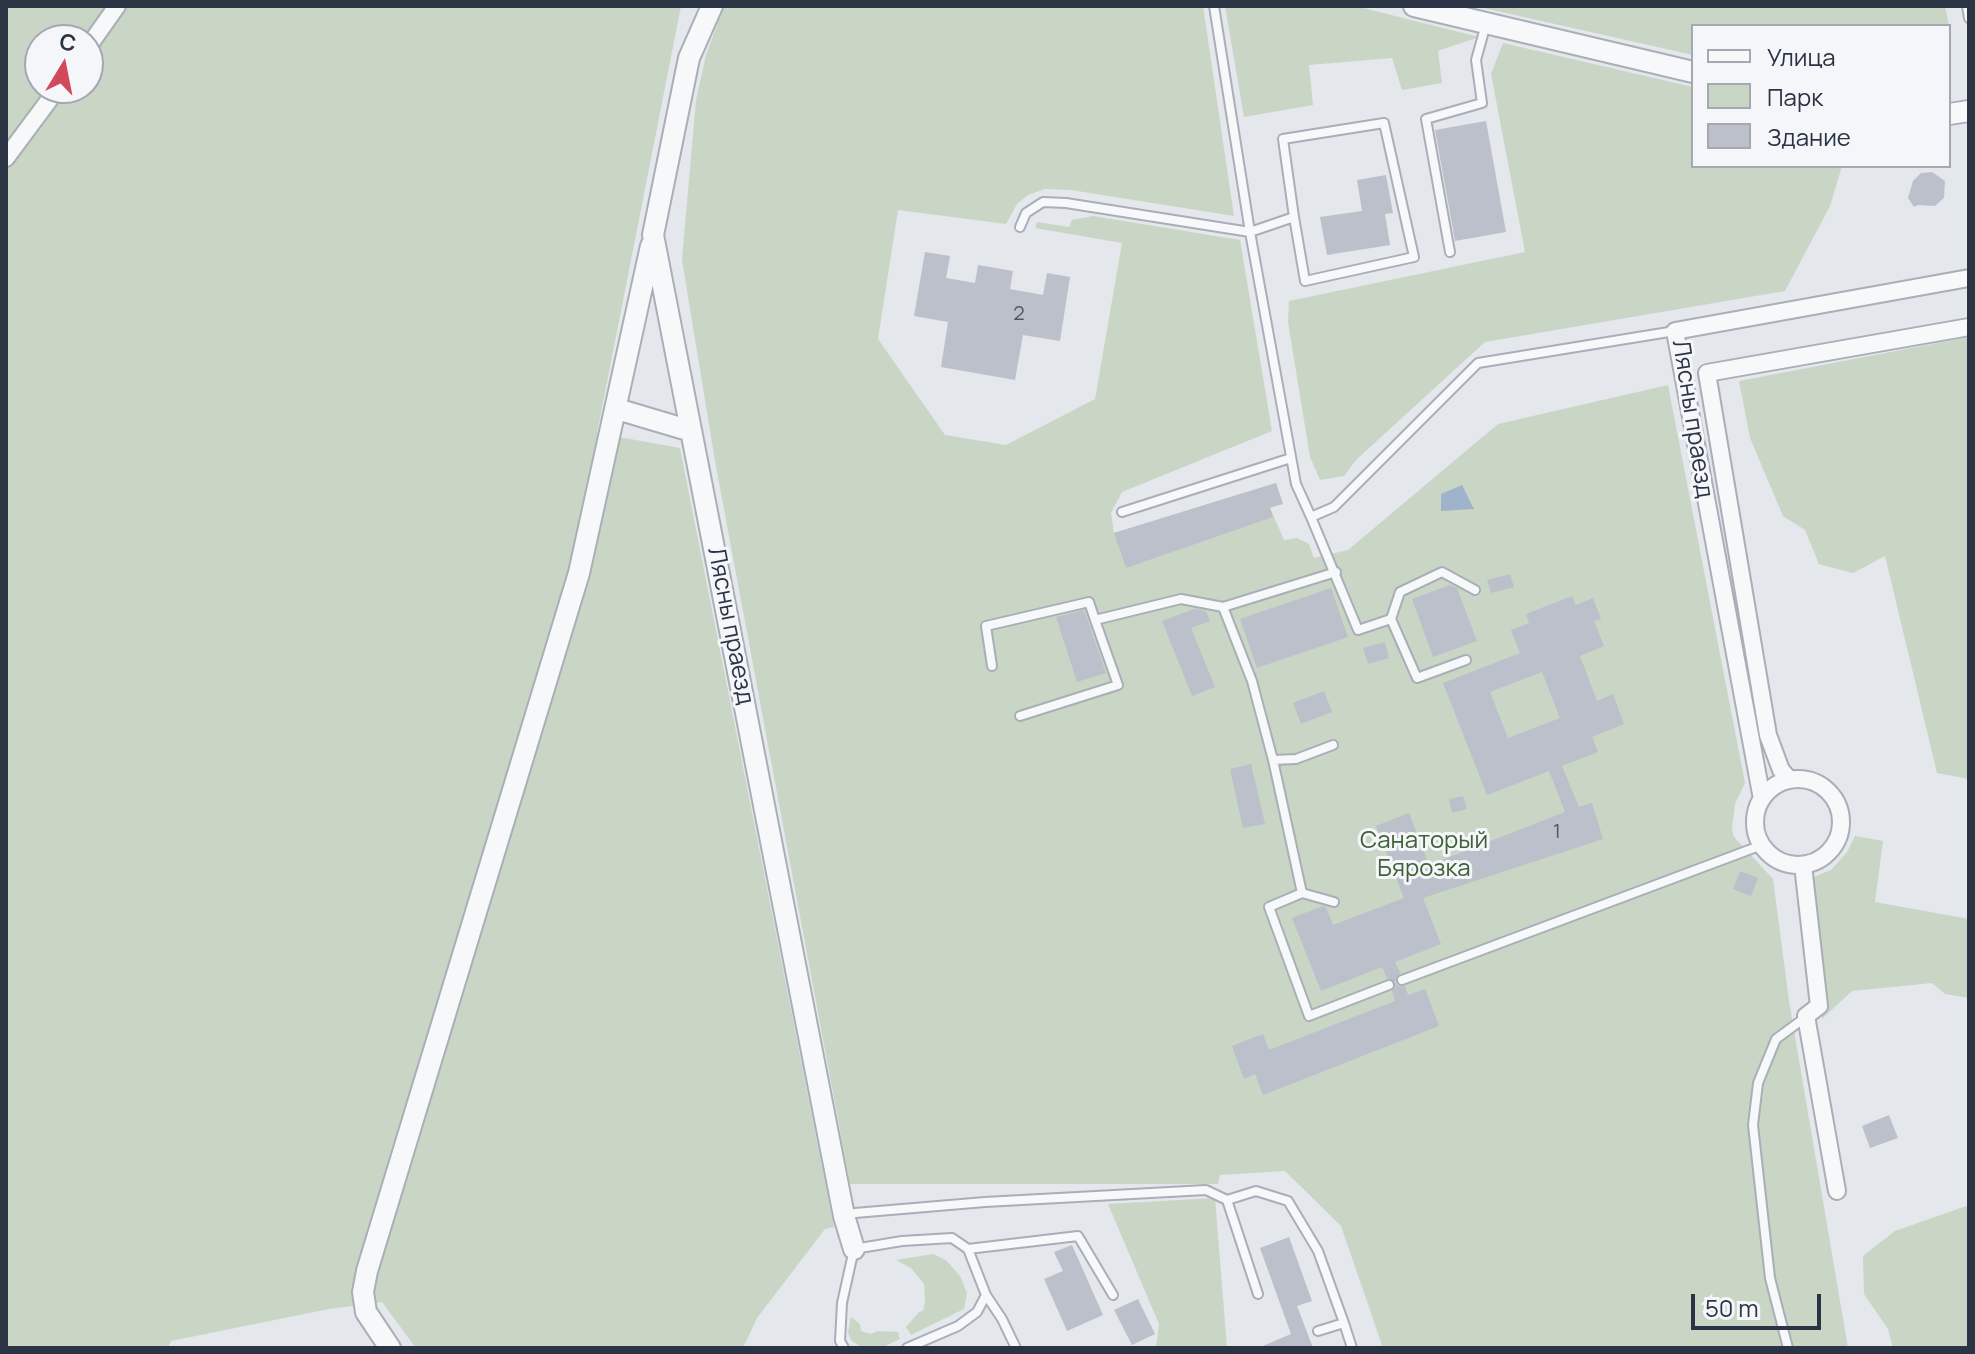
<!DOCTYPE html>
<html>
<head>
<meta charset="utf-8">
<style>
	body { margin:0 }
	#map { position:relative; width:1975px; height:1354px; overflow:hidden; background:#e4e7ec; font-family:Manrope,sans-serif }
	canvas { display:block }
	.frame { position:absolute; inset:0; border:8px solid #2b3445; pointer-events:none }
	.legend { position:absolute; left:1691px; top:24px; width:260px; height:144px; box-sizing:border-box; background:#f4f6f9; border:2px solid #a4a8b1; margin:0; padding:10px 14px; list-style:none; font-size:24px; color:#2b3445 }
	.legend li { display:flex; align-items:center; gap:16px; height:40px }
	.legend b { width:40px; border:2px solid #a4a8b1 }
	.north { position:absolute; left:24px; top:24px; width:80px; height:80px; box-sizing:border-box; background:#f4f6f9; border:2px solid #a4a8b1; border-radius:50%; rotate:10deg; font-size:22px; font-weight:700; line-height:32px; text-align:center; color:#2b3445 }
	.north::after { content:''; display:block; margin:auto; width:28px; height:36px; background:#d1495b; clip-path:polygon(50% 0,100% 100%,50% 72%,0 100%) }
	.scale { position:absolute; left:1691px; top:1294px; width:130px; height:36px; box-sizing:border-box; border:4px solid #2b3445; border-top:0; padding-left:10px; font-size:24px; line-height:28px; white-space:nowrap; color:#2b3445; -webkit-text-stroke:6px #f4f6f9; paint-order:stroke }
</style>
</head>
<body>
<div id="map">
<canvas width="1975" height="1354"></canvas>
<div class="frame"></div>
<ul class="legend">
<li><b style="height:10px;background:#f7f8fa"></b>Улица</li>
<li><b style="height:22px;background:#c9d6c5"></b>Парк</li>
<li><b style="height:22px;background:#bbc0ca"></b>Здание</li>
</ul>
<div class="north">С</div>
<div class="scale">50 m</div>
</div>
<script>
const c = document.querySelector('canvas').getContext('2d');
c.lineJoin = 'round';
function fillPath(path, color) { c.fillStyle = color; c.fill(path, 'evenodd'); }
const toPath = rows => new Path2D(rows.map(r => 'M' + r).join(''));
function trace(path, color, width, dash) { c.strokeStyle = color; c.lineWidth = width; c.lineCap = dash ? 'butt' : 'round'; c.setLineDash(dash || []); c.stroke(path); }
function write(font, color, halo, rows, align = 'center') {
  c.font = font + ' Manrope,sans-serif'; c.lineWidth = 6; c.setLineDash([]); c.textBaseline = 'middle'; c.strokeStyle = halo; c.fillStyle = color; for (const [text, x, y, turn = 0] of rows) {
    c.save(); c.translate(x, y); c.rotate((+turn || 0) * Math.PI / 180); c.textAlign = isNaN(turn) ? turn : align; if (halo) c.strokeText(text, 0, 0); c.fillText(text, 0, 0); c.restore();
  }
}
fillPath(toPath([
	[6,6,681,6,597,433,680,448,834,1227,825,1229,757,1318,743,1348,416,1348,382,1302,329,1309,171,1341,168,1348,6,1348],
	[40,40,88,40,88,88,40,88],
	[724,6,1203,6,1234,216,1071,190,1045,189,1028,195,1017,204,1006,224,898,210,878,339,945,435,1006,445,1095,399,1122,243,1035,228,1037,222,1069,227,1072,220,1093,216,1240,240,1272,431,1122,492,1111,513,1114,533,1276,483,1283,504,1270,508,1284,540,1297,538,1309,544,1314,558,1348,550,1498,424,1668,385,1745,783,1735,804,1732,829,1734,837,1773,879,1789,1001,1848,1348,1377,1348,1382,1345,1341,1226,1285,1171,1220,1175,1218,1184,850,1184,715,461,682,260,696,100,706,55],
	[1225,6,1355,6,1479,37,1438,51,1442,83,1402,90,1392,58,1309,65,1313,105,1244,117],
	[1475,6,1945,6,1949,26,1693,26,1693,55],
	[1503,43,1693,87,1693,166,1842,166,1830,206,1785,291,1485,342,1356,460,1344,476,1320,480,1310,457,1288,322,1289,301,1525,252,1491,74],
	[1969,337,1969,779,1937,773,1885,556,1853,573,1819,564,1805,530,1783,516,1750,438,1739,381],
	[1855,836,1883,841,1875,902,1969,919,1969,998,1945,994,1932,983,1852,991,1822,1019,1811,878,1831,870,1847,852],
	[1215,1198,1227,1348,1156,1348,1159,1324,1108,1204],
	[1969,1205,1969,1348,1893,1348,1888,1329,1864,1294,1863,1256,1895,1231],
	[933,1254,946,1260,960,1276,967,1293,964,1309,911,1335,906,1327,919,1312,923,1311,925,1302,924,1284,911,1268,896,1260],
	[851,1317,860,1324,861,1331,871,1334,878,1331,898,1332,900,1339,881,1348,862,1348,851,1340,848,1332]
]), '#c9d6c5');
fillPath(toPath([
	[1462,485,1474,509,1441,511,1441,494]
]), '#9fb4cc');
fillPath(toPath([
	[1486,121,1506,232,1455,241,1435,130],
	[1932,172,1945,181,1944,198,1935,206,1918,205,1914,207,1908,198,1913,181,1921,173],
	[1386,175,1393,213,1385,214,1390,245,1327,255,1320,217,1362,211,1357,180],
	[925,252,950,256,946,278,975,283,978,265,1013,271,1010,289,1043,295,1047,273,1070,277,1060,341,1023,335,1015,380,941,367,948,322,914,316],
	[1276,483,1283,504,1270,507,1273,517,1126,568,1114,533],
	[1510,574,1514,587,1491,593,1487,580],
	[1450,585,1457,588,1477,641,1433,657,1412,599],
	[1331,588,1348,637,1257,668,1240,619],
	[1572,596,1576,605,1593,598,1601,619,1594,621,1604,646,1580,656,1597,701,1613,694,1624,724,1592,737,1598,752,1562,766,1579,807,1592,803,1603,839,1423,898,1441,944,1395,962,1400,973,1395,982,1398,986,1405,986,1408,995,1425,989,1439,1026,1263,1095,1255,1074,1244,1079,1232,1046,1263,1034,1269,1050,1395,1001,1392,991,1396,987,1395,982,1387,978,1382,967,1321,991,1292,918,1323,906,1326,907,1333,925,1404,898,1376,826,1409,813,1429,865,1565,812,1549,771,1487,795,1443,683,1520,653,1511,630,1529,623,1526,614],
	[1542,672,1560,718,1508,738,1490,692],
	[1194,609,1206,611,1210,621,1191,628,1215,687,1192,696,1162,621],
	[1084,610,1106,673,1077,682,1056,617],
	[1385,642,1389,658,1368,664,1363,648],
	[1324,691,1332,712,1301,724,1293,703],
	[1251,764,1265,824,1243,828,1230,769],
	[1463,796,1467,809,1452,813,1449,799],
	[1740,871,1758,878,1751,896,1733,889],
	[1889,1115,1898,1138,1870,1148,1862,1126],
	[1289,1237,1312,1301,1297,1306,1313,1348,1258,1348,1291,1334,1260,1248],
	[1072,1245,1103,1315,1067,1331,1044,1279,1063,1271,1054,1252],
	[1138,1299,1155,1334,1132,1345,1114,1310]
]), '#bbc0ca');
const service = toPath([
	[1214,6,1250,232,1296,484,1311,517,1334,507,1478,363,1675,331],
	[1967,6,1969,18],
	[1020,227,1026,213,1043,202,1066,203,1250,232,1294,217,1283,139,1384,123,1414,257,1305,281,1294,217],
	[1450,252,1426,119,1482,103,1476,60,1486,24],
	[1122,512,1291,458],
	[1311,517,1358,630,1391,619,1417,678,1466,660],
	[1223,607,1252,681,1273,760,1302,893],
	[1391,619,1400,592,1442,572,1475,590],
	[992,666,986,626,1089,602,1095,620],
	[1020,716,1118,685,1095,620,1181,599,1223,607,1336,572],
	[1273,760,1296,759,1333,745],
	[1334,902,1302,893,1269,907,1309,1016,1389,985],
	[1402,980,1762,845],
	[1227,1200,1256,1191,1288,1201,1318,1251,1344,1323,1318,1331],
	[844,1216,855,1213,985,1202,1206,1190,1227,1200,1258,1294],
	[968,1249,1078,1236,1113,1295],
	[986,1295,1002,1319,1016,1348],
	[1344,1323,1352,1348],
	[844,1348,840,1341,842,1303,854,1249,902,1241,952,1238,968,1249,986,1295,977,1312,958,1326,907,1348],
	[1788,1348,1770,1278,1753,1125,1758,1083,1776,1039,1806,1017]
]);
const minor = toPath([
	[88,47,117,6],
	[6,158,58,88],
	'1755 822a43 43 0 1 1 86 0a43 43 0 1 1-86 0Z',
	[1790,780,1781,770,1768,735,1707,373,1969,327],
	[1762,799,1675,331,1969,278],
	[1803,865,1819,1006,1806,1016,1837,1191]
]);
const tertiary = toPath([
	[712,6,689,58,653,235,844,1216,854,1249],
	[1414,6,1693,72],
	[1949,114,1969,111],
	[617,409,691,431],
	[390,1348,366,1312,363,1292,367,1271,579,573,651,246]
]);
trace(service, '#a9aeb7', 12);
trace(minor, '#a9aeb7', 20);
trace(tertiary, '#a9aeb7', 24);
trace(service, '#f7f8fa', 8);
trace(minor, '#f7f8fa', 16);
trace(tertiary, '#f7f8fa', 20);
write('20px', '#4f5766', null, [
	["2",1019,314],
	["1",1557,832]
]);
write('24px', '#2b3445', '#f4f6f9', [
	["Лясны праезд",1692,419,81],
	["Лясны праезд",730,626,79]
]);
write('24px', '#3f6138', '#f4f6f9', [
	["Санаторый",1424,841],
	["Бярозка",1424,869]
]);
</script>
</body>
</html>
